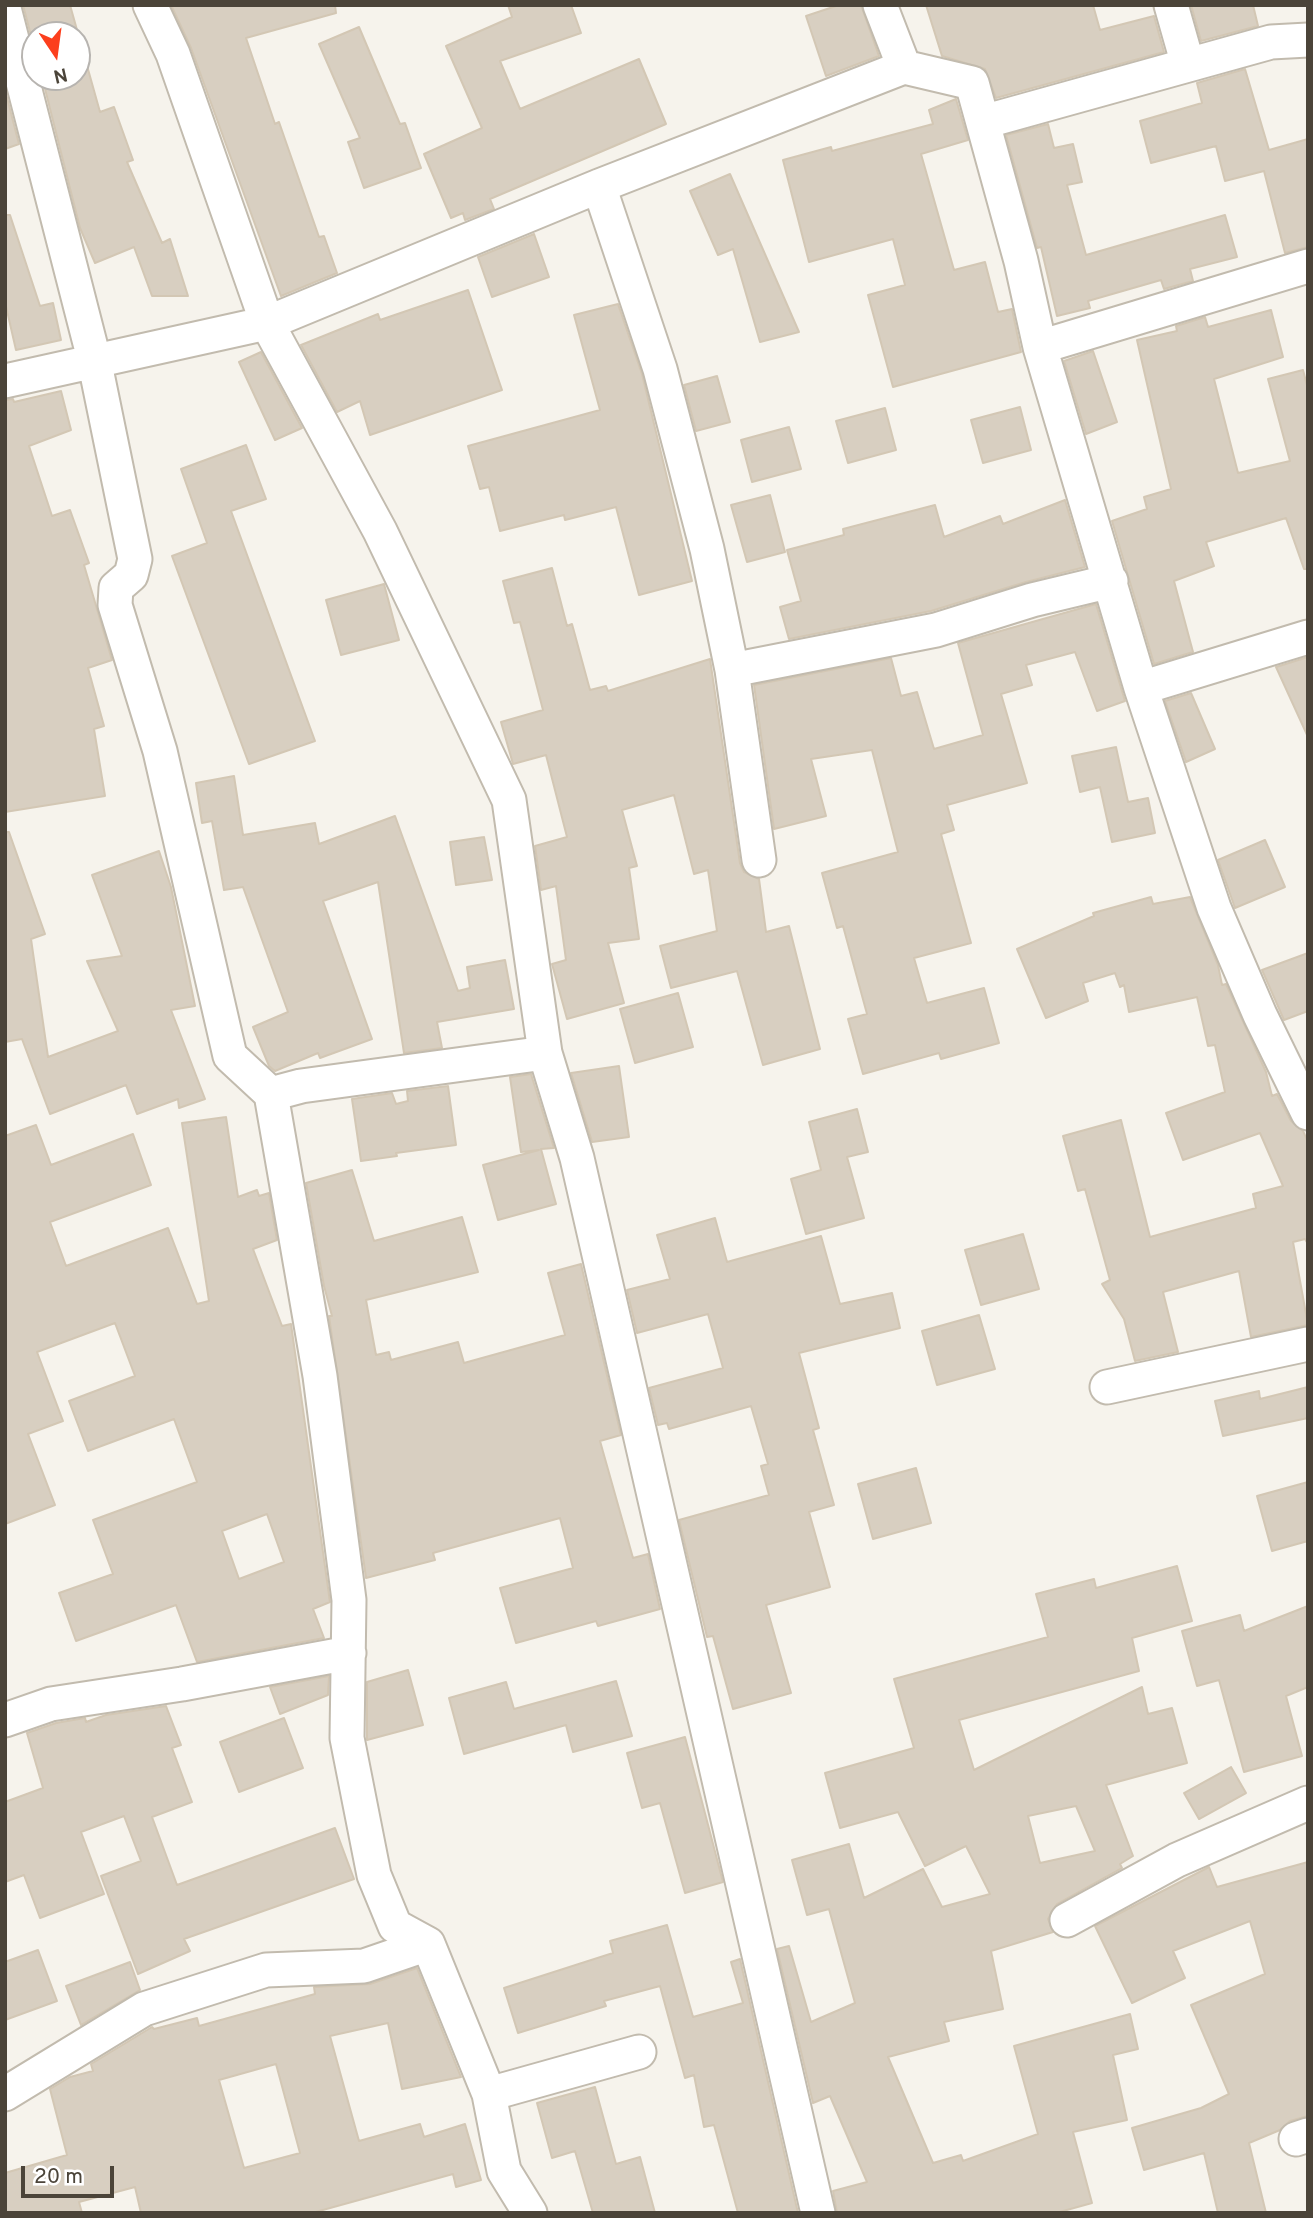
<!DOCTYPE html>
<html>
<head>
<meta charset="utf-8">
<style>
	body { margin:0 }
	#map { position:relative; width:1313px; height:2218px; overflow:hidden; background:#f6f3ec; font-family:Overpass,sans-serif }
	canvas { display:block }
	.frame { position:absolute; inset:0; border:7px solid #4b4439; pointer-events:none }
	.north { position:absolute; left:21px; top:21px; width:70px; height:70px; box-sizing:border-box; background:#fff; border:2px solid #b7b4b0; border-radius:50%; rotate:167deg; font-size:19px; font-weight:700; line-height:28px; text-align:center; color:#4b4439 }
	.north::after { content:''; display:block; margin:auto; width:24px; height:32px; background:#fc3f1d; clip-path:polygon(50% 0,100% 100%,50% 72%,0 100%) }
	.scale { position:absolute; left:21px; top:2166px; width:93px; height:32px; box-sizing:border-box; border:4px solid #4b4439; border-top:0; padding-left:9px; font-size:21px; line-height:24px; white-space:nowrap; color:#4b4439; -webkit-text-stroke:5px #fff; paint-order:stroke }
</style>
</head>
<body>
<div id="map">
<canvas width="1313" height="2218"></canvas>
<div class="frame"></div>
<div class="north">N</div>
<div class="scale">20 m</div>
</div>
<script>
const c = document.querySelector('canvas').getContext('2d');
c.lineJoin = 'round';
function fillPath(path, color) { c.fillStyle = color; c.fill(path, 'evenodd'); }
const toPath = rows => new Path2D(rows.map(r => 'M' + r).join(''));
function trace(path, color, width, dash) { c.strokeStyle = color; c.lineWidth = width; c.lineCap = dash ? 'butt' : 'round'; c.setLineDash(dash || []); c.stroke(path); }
const building = toPath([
	[23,5,70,5,100,112,114,107,133,160,127,162,162,243,170,239,188,296,152,296,134,247,95,263,80,228,42,77,77,77,77,35,35,35,35,51,23,5],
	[171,5,335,5,336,13,246,38,275,124,279,122,319,237,324,236,337,273,281,296,191,48,171,5],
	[508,5,571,5,581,33,500,61,520,109,639,59,666,124,490,199,494,209,465,220,463,213,451,218,424,154,482,128,446,46,512,17,508,5],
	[839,5,861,5,879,56,826,76,806,16,839,5],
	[926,5,1093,5,1100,30,1154,16,1164,52,996,98,985,69,942,56,926,5],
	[1191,5,1253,5,1258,26,1201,41,1191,5],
	[359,27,400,124,405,123,421,168,364,188,348,142,360,138,319,44,359,27],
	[1245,69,1269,150,1308,139,1308,247,1285,253,1264,171,1225,181,1216,146,1151,163,1140,121,1202,103,1197,83,1245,69],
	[5,90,19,144,5,149,5,90],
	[956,99,968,140,921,154,954,270,985,262,998,312,1012,309,1021,352,893,387,868,295,905,285,893,239,809,262,783,160,831,147,832,151,933,124,929,110,956,99],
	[1048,124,1054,148,1073,144,1082,182,1067,185,1086,255,1225,215,1237,257,1190,269,1193,281,1164,289,1161,280,1088,301,1090,308,1057,316,1041,247,1037,248,1006,135,1048,124],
	[730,174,799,332,760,342,733,249,718,255,690,191,730,174],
	[5,215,10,215,40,306,53,303,61,340,16,350,5,302,5,215],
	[534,234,549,277,492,297,478,257,534,234],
	[468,290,502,390,370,435,360,401,337,412,301,345,378,314,380,320,468,290],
	[618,304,642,374,692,581,639,595,616,507,565,520,564,515,500,531,489,487,480,489,468,446,600,410,574,315,618,304],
	[1271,310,1283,357,1214,379,1238,473,1290,461,1268,379,1303,370,1308,389,1308,569,1304,569,1286,518,1206,542,1214,566,1174,581,1193,652,1154,664,1112,521,1147,509,1144,497,1171,489,1137,340,1177,331,1176,326,1205,317,1208,327,1271,310],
	[1093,351,1117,422,1086,434,1064,361,1093,351],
	[261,352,302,428,275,440,239,362,261,352],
	[717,376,730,422,696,431,684,385,717,376],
	[61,391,71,430,29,446,52,516,70,510,89,563,84,565,112,660,88,668,104,726,94,729,105,796,5,812,5,400,13,399,14,402,61,391],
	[1020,407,1031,450,983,463,971,420,1020,407],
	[885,408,896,450,848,463,836,421,885,408],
	[789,427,801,469,752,482,741,440,789,427],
	[246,445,266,499,231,511,315,741,249,764,172,556,207,543,181,469,246,445],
	[770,495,785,552,747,562,731,505,770,495],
	[1065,500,1085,567,1026,582,931,611,789,639,780,607,801,601,787,550,844,535,843,529,935,505,944,537,1000,516,1003,524,1065,500],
	[552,568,567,626,572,624,590,690,606,686,608,691,710,659,740,863,744,872,759,879,766,932,789,926,820,1049,763,1065,737,971,671,988,660,946,717,931,708,870,694,874,674,795,622,810,637,866,629,868,639,939,608,943,624,1003,567,1019,552,964,566,960,556,886,541,890,535,846,567,837,546,755,513,764,501,722,543,710,520,622,514,623,503,581,552,568],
	[384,584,399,640,341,655,326,600,384,584],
	[1096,604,1125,701,1097,711,1075,652,1026,665,1032,685,1001,694,1027,783,947,805,954,830,941,834,971,943,914,958,927,1003,984,988,999,1043,941,1059,939,1053,863,1074,848,1019,867,1014,843,926,837,928,822,873,898,852,872,750,811,759,826,816,774,829,754,685,891,658,901,696,917,692,934,749,983,735,958,643,1096,604],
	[1308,657,1308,737,1276,667,1308,657],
	[1191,693,1215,749,1186,762,1165,701,1191,693],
	[1116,747,1128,802,1148,798,1155,833,1112,842,1100,787,1080,792,1072,756,1116,747],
	[234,776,243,835,315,823,319,844,395,816,458,991,470,988,467,967,505,960,514,1009,437,1022,442,1048,404,1053,378,882,323,901,372,1039,320,1058,318,1053,275,1071,269,1066,253,1027,288,1012,243,887,224,890,212,821,202,823,196,783,234,776],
	[5,832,9,832,45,934,31,939,48,1057,118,1031,87,961,122,956,92,875,159,851,171,887,195,1006,171,1010,205,1099,179,1108,178,1099,137,1114,126,1085,50,1114,22,1039,5,1042,5,832],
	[484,837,492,880,456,885,450,842,484,837],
	[1265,840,1285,887,1235,908,1218,860,1265,840],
	[1151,897,1153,904,1190,897,1218,965,1222,985,1226,984,1266,1072,1272,1096,1277,1094,1291,1121,1303,1131,1308,1142,1308,1244,1305,1239,1293,1242,1308,1325,1251,1337,1239,1271,1163,1292,1178,1352,1135,1361,1124,1319,1102,1284,1110,1280,1085,1189,1078,1191,1063,1136,1121,1120,1150,1237,1256,1208,1253,1194,1283,1186,1260,1133,1183,1160,1166,1113,1225,1092,1215,1045,1208,1046,1197,997,1129,1012,1124,985,1120,987,1115,973,1083,983,1088,1001,1046,1018,1017,949,1094,916,1093,913,1151,897],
	[1308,953,1308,1011,1284,1020,1262,970,1308,953],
	[678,993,693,1047,635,1063,620,1009,678,993],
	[619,1066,629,1137,592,1142,571,1073,619,1066],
	[531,1074,554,1148,541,1149,556,1204,498,1220,483,1165,539,1150,521,1152,510,1077,531,1074],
	[448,1086,456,1145,396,1153,397,1156,361,1161,352,1099,392,1093,396,1104,408,1101,407,1091,448,1086],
	[857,1109,868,1152,847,1157,864,1218,806,1234,791,1179,821,1170,809,1122,857,1109],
	[226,1117,238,1197,257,1190,259,1196,269,1193,277,1240,253,1249,282,1326,291,1324,330,1602,313,1609,324,1638,197,1662,176,1605,76,1641,59,1593,113,1574,93,1520,197,1482,174,1419,88,1451,69,1401,135,1376,115,1323,37,1352,63,1421,28,1434,55,1505,5,1524,5,1136,36,1125,51,1165,133,1134,151,1185,50,1222,66,1266,168,1228,197,1304,209,1301,182,1123,226,1117],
	[267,1514,284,1562,239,1579,222,1531,267,1514],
	[352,1170,374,1241,462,1217,478,1272,366,1300,376,1355,389,1352,391,1360,458,1342,464,1363,565,1335,548,1273,581,1264,621,1435,600,1441,633,1558,648,1554,660,1609,598,1626,596,1621,516,1643,500,1588,573,1568,560,1518,433,1553,435,1560,366,1578,329,1316,332,1316,324,1286,306,1183,352,1170],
	[715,1218,727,1262,821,1236,840,1304,892,1293,900,1328,799,1353,819,1428,813,1430,834,1505,809,1512,830,1587,766,1605,791,1693,733,1709,713,1636,707,1637,679,1520,769,1495,761,1466,768,1464,751,1406,669,1429,667,1423,658,1425,649,1388,723,1368,708,1314,637,1333,627,1290,670,1279,657,1235,715,1218],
	[1023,1234,1039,1289,981,1305,965,1250,1023,1234],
	[979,1315,995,1369,937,1385,922,1331,979,1315],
	[1308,1387,1308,1418,1223,1436,1215,1401,1259,1391,1260,1399,1308,1387],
	[916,1468,931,1523,873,1539,858,1484,916,1468],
	[1308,1482,1308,1541,1272,1551,1257,1496,1308,1482],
	[1177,1566,1192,1621,1132,1638,1139,1671,959,1720,974,1770,1142,1687,1148,1714,1172,1708,1187,1763,1106,1785,1133,1856,1120,1864,1122,1868,1057,1904,1048,1919,1053,1932,991,1951,1003,2009,944,2022,949,2041,888,2057,933,2163,961,2155,963,2161,1038,2134,1014,2046,1130,2014,1138,2049,1113,2055,1127,2120,1073,2132,1092,2203,1056,2213,837,2213,833,2191,867,2182,830,2096,813,2103,777,1949,789,1946,811,2022,855,2003,829,1909,807,1915,792,1860,849,1844,864,1898,923,1869,942,1907,990,1894,966,1846,925,1866,898,1812,840,1828,825,1773,914,1748,894,1679,1048,1637,1036,1594,1094,1579,1096,1588,1177,1566],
	[1076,1806,1095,1851,1040,1863,1028,1816,1076,1806],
	[1308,1606,1308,1687,1286,1696,1302,1756,1244,1772,1219,1680,1197,1686,1182,1631,1240,1615,1244,1631,1308,1606],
	[408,1670,423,1725,367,1740,367,1682,408,1670],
	[329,1676,328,1695,280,1714,270,1687,329,1676],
	[616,1681,632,1736,573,1752,566,1725,464,1754,449,1698,506,1682,514,1709,616,1681],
	[166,1706,181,1745,172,1748,192,1802,152,1817,177,1885,335,1828,354,1879,184,1939,190,1951,138,1974,101,1876,141,1861,124,1816,81,1832,104,1894,40,1918,24,1875,5,1882,5,1802,43,1788,27,1733,56,1723,85,1718,86,1722,106,1715,166,1706],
	[284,1718,303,1768,239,1792,220,1742,284,1718],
	[685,1737,723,1882,685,1893,660,1803,642,1808,627,1753,685,1737],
	[1231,1767,1246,1793,1199,1819,1184,1793,1231,1767],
	[1308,1862,1308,2116,1290,2121,1280,2130,1249,2143,1266,2213,1218,2213,1204,2153,1144,2170,1132,2128,1201,2108,1229,2094,1191,2005,1265,1974,1250,1921,1173,1951,1185,1978,1132,2003,1095,1926,1209,1867,1217,1887,1308,1862],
	[667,1925,693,2017,743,2003,731,1962,740,1959,798,2213,738,2213,714,2125,704,2127,694,2075,685,2078,660,1986,604,2001,606,2006,518,2033,504,1988,613,1953,610,1941,667,1925],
	[38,1950,57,2001,5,2020,5,1962,38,1950],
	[130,1962,140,1990,81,2025,66,1986,130,1962],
	[417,1968,461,2077,402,2089,388,2023,330,2036,359,2141,420,2124,424,2137,465,2124,481,2180,456,2187,453,2174,312,2213,141,2213,135,2187,79,2202,82,2213,5,2213,5,2173,67,2155,50,2089,70,2077,93,2071,91,2064,152,2027,154,2029,197,2018,199,2026,315,1994,314,1987,370,1984,417,1968],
	[276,2064,300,2153,244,2168,219,2080,276,2064],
	[595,2087,616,2164,640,2157,655,2213,593,2213,575,2151,552,2158,537,2103,595,2087]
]);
fillPath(building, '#d8cfc1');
trace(building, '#d3c7b4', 2);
const minor = toPath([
	[150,5,173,54,267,323,380,531,509,800,545,1053,577,1158,818,2213],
	[1171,5,1188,65],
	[5,12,94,359,135,559,131,575,116,588,115,605,160,751,230,1056,271,1094,320,1376,349,1600,347,1738,374,1875,395,1926,428,1944,489,2094,504,2171,530,2213],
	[904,67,972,83,1021,261,1040,347,1141,688,1308,637],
	[983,122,1271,42,1308,40],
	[599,186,660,369,707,549,732,670,759,860],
	[1040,347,1308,266],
	[5,381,267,323,599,186,904,67,880,5],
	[732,670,936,630,1032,600,1111,581],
	[1141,688,1214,908,1260,1015,1308,1113],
	[271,1094,301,1086,545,1053],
	[1107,1387,1308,1344],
	[5,1720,51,1704,182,1684,349,1653],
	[1067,1920,1177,1860,1308,1803],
	[5,2094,144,2009,266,1970,364,1966,428,1944],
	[489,2094,639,2052],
	[1296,2139,1308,2135]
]);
trace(minor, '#c2bbae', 37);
trace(minor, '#fff', 33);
</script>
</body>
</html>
